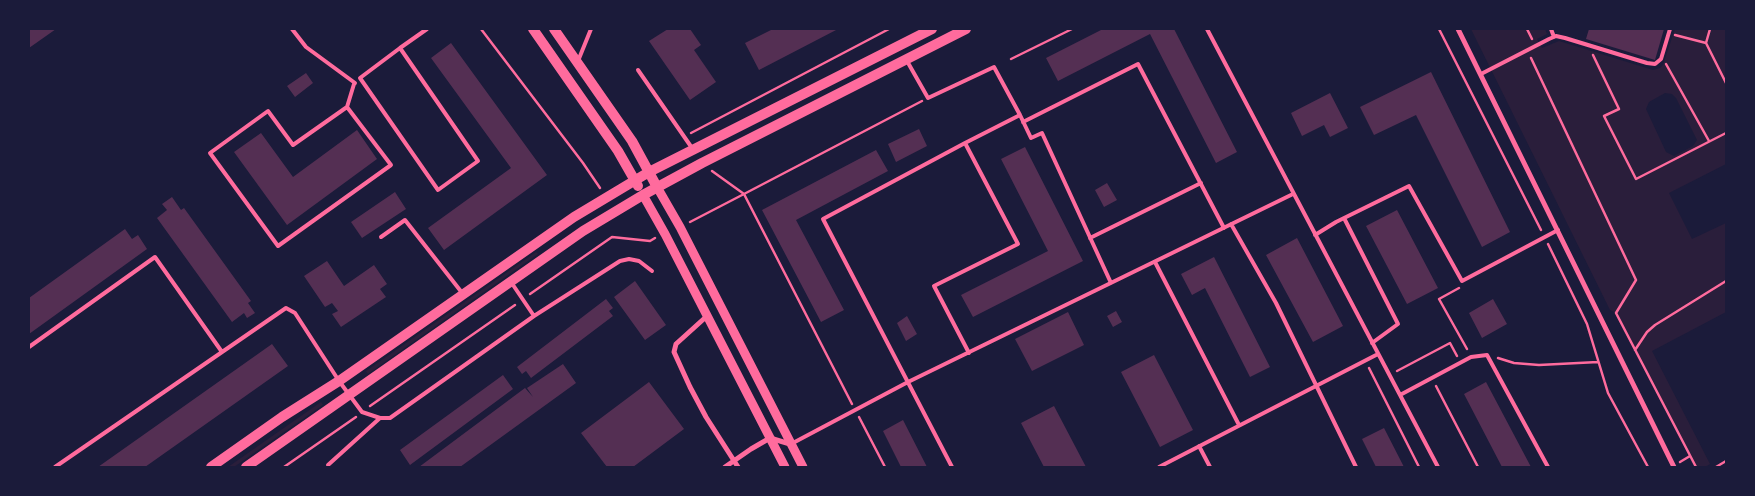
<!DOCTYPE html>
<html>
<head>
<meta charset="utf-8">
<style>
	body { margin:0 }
	#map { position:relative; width:1755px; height:496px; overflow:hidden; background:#1b1b3a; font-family:"PT Sans Narrow",sans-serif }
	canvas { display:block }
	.frame { position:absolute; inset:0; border:30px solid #1b1b3a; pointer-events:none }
</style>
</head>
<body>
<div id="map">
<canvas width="1755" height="496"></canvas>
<div class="frame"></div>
</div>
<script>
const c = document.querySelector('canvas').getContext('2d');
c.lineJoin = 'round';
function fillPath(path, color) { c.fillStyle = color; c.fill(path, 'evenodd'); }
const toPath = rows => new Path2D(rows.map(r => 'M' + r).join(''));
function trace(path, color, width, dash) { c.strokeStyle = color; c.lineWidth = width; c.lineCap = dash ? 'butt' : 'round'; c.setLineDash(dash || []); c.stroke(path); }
fillPath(toPath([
	[1471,29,1545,29,1547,34,1537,39,1542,48,1559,41,1653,70,1660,68,1663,65,1675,29,1726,29,1726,164,1669,193,1692,239,1726,223,1726,312,1652,351,1710,464,1705,467,1696,467,1616,313,1610,310],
	[1665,93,1672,94,1676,98,1697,140,1693,146,1674,156,1666,152,1646,109,1649,102],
	[536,252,538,254,368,374,366,371],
	[321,402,323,405,234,467,228,467]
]), '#2a1e3b');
fillPath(toPath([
	[29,29,56,29,29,48],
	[668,29,690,29,701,45,694,50,716,82,690,100,649,41],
	[773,29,838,29,759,70,745,43],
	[1103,29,1174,29,1237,152,1216,163,1150,34,1058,81,1046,58],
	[1589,29,1664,29,1655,60,1586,39],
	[451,43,547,175,444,250,428,228,511,168,431,58],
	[1431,72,1510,232,1482,247,1416,115,1374,135,1360,107],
	[306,73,313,83,295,97,287,86],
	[1330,93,1348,128,1330,137,1324,125,1302,136,1291,113],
	[919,129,927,146,896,162,888,144],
	[357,130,377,159,287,225,234,152,261,133,293,177],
	[1025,147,1083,261,973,317,961,295,1048,251,1001,159],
	[876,150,888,171,796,220,844,310,821,322,762,210],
	[1107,183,1117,200,1104,207,1095,190],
	[395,192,406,209,362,238,351,222],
	[172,197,181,210,184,208,251,301,248,303,255,313,247,318,244,313,232,322,157,218,167,210,162,204],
	[1397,210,1438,288,1407,304,1366,226],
	[125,229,132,239,138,235,147,249,29,334,29,298],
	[1297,238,1343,326,1313,342,1266,255],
	[1214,257,1270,367,1250,377,1205,288,1192,295,1181,274],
	[327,261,344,286,374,265,387,284,380,289,386,297,341,327,332,314,338,311,332,303,325,307,304,276],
	[635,281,666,325,645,340,614,297],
	[606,299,613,308,609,311,613,316,531,378,526,371,522,374,517,367],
	[1493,299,1507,324,1482,338,1469,313],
	[1116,311,1122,322,1113,327,1107,316],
	[1068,312,1084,345,1032,371,1015,339],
	[907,316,917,334,906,341,897,323],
	[272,344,288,366,145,467,98,467],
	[1154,355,1193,430,1160,447,1121,372],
	[563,364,576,383,460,467,419,467,525,388,533,397,527,388],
	[503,375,513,389,410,465,400,450],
	[649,382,684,429,633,467,607,467,581,433],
	[1486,382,1531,467,1502,467,1464,394],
	[1054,406,1086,467,1044,467,1021,423],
	[903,420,927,467,901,467,883,431],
	[1384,428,1404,467,1376,467,1362,439]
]), '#542f53');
trace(toPath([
	[481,29,583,163,600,188],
	[1439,29,1541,230],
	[1527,29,1532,39],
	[1675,35,1706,43,1726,83],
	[1706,43,1710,29],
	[1593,55,1619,109,1604,116,1636,179,1726,133],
	[1531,58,1636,280,1616,313,1696,467],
	[1011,59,1072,29],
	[1666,64,1709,141],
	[691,133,889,29],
	[690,222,744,194,712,171],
	[1548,244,1587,324,1608,393,1648,467],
	[1459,288,1439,299,1467,349],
	[530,294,612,237,650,241,655,238],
	[1635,350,1647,332,1655,325,1726,281],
	[1498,358,1514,363,1539,365,1598,362],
	[1369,368,1419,467],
	[1397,371,1450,343,1457,356],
	[1436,386,1478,467],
	[852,404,744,194,922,101],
	[370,406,515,305],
	[859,417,885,467],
	[1680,462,1690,456],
	[284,467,356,417],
	[1716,467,1726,461]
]), '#ff6b9d', 2.5);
trace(toPath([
	[292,29,306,47,355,83],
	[1207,29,1438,467],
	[1551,29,1554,37],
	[400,48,478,161,438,190,360,78,400,48,427,29],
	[578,61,591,29],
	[907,61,928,98,994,67,1020,115,965,143,1018,244,934,286,969,353],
	[638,70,692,148],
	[1481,74,1549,39,1556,36,1565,38,1647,63,1655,64,1661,59,1670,29],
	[347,107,391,165,278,246,210,153,268,111,293,145,347,107,354,84],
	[1020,115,1031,138,1042,133,1111,283],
	[1023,122,1138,64,1224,228],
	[1344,218,1398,324,1372,343],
	[1231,224,1276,303,1356,467],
	[1315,235,1336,222,1409,186,1462,281,1558,230],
	[381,237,405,220,463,294],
	[1090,238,1201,183],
	[1155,262,1239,425],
	[511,282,534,316],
	[29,347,155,257,222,352],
	[1400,395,1471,357,1487,355,1548,467],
	[791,444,908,382,1293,194],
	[1199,446,1210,467],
	[328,465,380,418],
	[55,467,286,308,295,313,339,381,362,412,380,418,390,418,534,316,620,261,629,259,639,261,652,271],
	[952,467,823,219,965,143],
	[1159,467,1378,354]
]), '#ff6b9d', 4);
trace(toPath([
	[1458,29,1674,467],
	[707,316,676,344,674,352,690,387,706,417,738,467],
	[725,467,751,449,770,438,790,444]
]), '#ff6b9d', 5);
trace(toPath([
	[657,187,680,227,803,467],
	[643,195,665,234,785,467]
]), '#ff6b9d', 9);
trace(toPath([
	[533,29,618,151,638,186],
	[554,29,632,141,657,187],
	[211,467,282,417,339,381,574,217,649,172,932,29],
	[246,467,583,231,643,195,702,163,966,29]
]), '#ff6b9d', 10);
</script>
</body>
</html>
